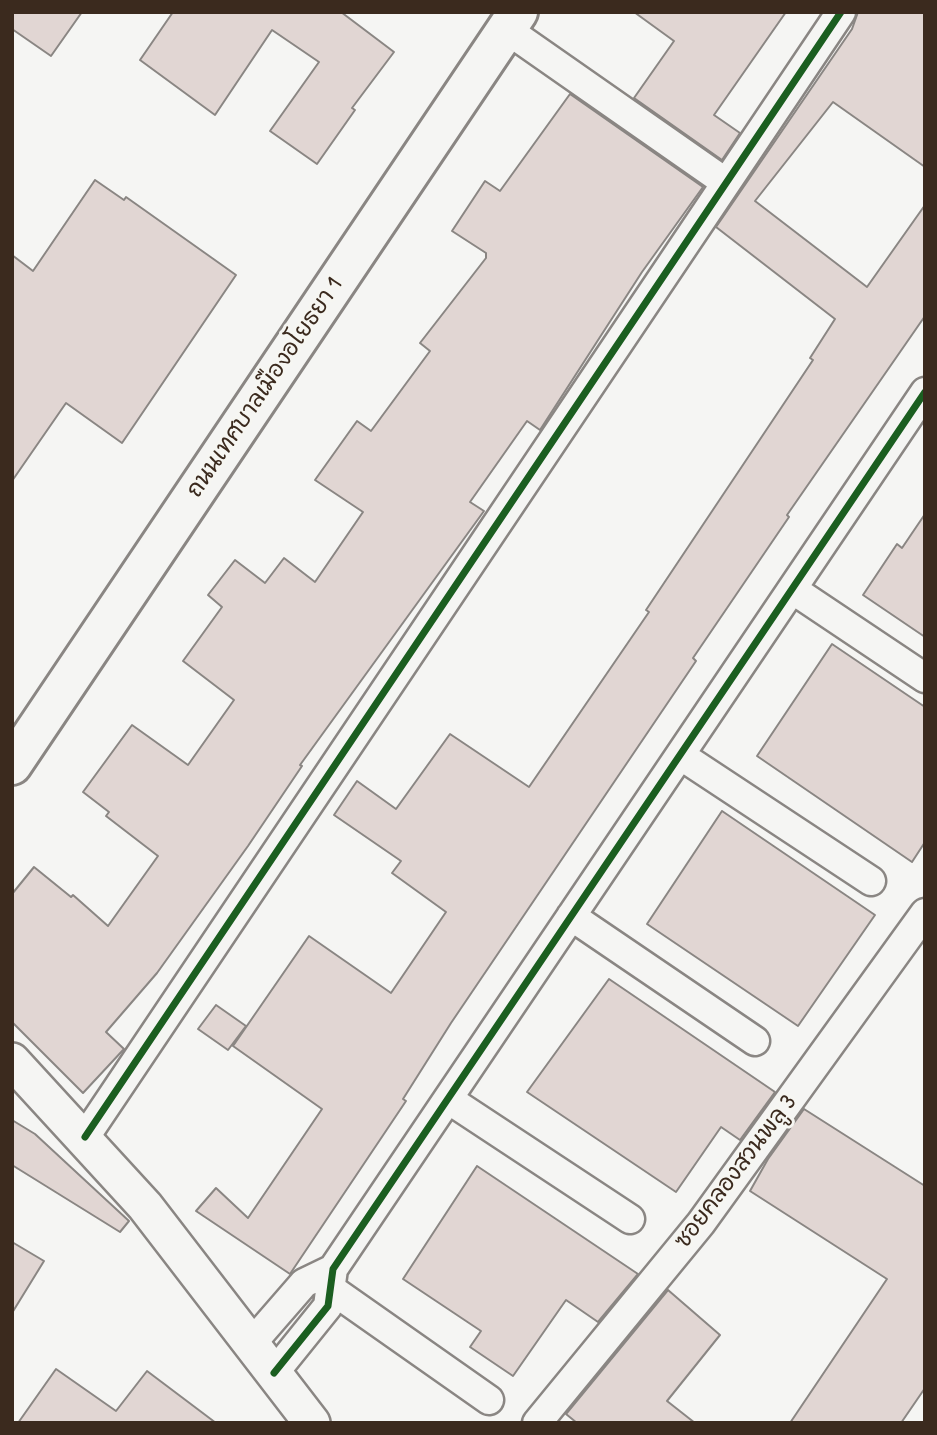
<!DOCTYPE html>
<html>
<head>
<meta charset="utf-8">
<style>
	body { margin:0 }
	#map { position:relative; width:937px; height:1435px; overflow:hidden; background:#f5f5f3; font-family:"Patrick Hand",sans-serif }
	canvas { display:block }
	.frame { position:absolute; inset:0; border:14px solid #3b2a1e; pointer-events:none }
</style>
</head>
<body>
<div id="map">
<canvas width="937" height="1435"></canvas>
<div class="frame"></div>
</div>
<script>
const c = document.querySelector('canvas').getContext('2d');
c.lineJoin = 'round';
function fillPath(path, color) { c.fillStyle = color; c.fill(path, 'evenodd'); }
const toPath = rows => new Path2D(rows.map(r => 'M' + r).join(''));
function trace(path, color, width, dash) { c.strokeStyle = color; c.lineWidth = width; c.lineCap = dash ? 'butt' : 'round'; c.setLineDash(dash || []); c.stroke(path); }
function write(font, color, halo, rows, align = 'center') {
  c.font = font + ' "Patrick Hand","Playpen Sans Thai",sans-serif'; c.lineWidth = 6; c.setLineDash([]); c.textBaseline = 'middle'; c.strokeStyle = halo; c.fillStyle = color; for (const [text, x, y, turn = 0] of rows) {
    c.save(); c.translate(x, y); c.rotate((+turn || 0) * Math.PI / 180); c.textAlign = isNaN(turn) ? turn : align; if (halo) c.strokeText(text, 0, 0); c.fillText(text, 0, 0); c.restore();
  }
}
const building = toPath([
	[12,12,82,12,51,56,12,29,12,12],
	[173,12,341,12,394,52,352,108,355,110,317,164,270,131,319,62,272,30,215,115,140,60,173,12],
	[634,12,786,12,714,115,740,133,722,160,634,98,674,41,634,12],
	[858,12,925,12,925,167,833,102,755,201,867,287,925,205,925,316,787,515,789,517,693,658,696,661,451,1023,403,1099,406,1101,290,1274,196,1211,216,1188,248,1218,322,1109,233,1046,309,936,391,993,446,912,392,873,401,861,334,815,357,781,396,809,450,734,529,787,649,612,646,610,813,360,810,358,835,319,716,227,852,29,858,12],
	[570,94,703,187,642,272,540,430,527,421,470,502,484,511,300,765,302,766,248,846,157,973,106,1032,124,1049,83,1093,12,1022,12,894,34,867,71,897,73,895,108,926,158,856,106,816,109,812,83,792,132,725,188,765,234,700,183,661,222,607,208,595,235,560,265,583,284,558,315,582,363,512,315,480,357,421,371,431,430,351,420,343,486,258,486,253,452,231,485,181,500,191,570,94],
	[95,180,124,200,126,197,236,275,122,443,66,403,12,481,12,255,33,271,95,180],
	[925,514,925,637,863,595,897,544,902,548,925,514],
	[832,644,925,707,925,842,912,862,757,756,832,644],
	[722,811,875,915,798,1026,647,924,722,811],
	[609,979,775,1092,740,1140,721,1127,676,1192,527,1092,609,979],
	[216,1005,246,1026,228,1050,198,1029,216,1005],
	[804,1109,925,1186,925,1388,901,1423,790,1423,887,1279,750,1191,768,1159,804,1109],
	[12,1120,35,1134,129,1221,120,1232,12,1165,12,1120],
	[477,1166,638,1274,598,1322,566,1300,513,1376,470,1347,481,1331,403,1279,477,1166],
	[12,1242,44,1261,12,1313,12,1242],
	[668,1290,720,1335,667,1401,695,1423,577,1423,566,1414,668,1290],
	[56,1369,116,1411,147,1371,216,1423,18,1423,56,1369]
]);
fillPath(building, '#e1d6d3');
trace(building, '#8a8683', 2);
const minor = toPath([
	[506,29,725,182],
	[792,589,925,678],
	[680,755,871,881],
	[571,916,755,1041],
	[448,1099,630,1219],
	[85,1137,841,12],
	[331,1289,489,1400],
	[251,1344,304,1283,333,1269],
	[274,1373,328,1306,333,1269,925,392],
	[537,1423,701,1223,925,913]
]);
const tertiary = toPath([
	[12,1061,145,1206,312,1423]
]);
const secondary = toPath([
	[12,765,518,12]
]);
trace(minor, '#8a8683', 33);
trace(tertiary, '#8a8683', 40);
trace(secondary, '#8a8683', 44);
trace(minor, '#f5f5f3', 28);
trace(tertiary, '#f5f5f3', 35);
trace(secondary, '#f5f5f3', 38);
trace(toPath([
	[85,1137,841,12],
	[274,1373,328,1306,333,1269,925,392]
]), '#1b5e20', 7);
write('23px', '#3b2a1e', '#f6f6f2', [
	["ถนนเทศบาลเมืองอโยธยา 1",265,388,-56],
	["ซอยคลองสวนพลู 3",736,1172,-53]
]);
</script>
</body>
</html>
